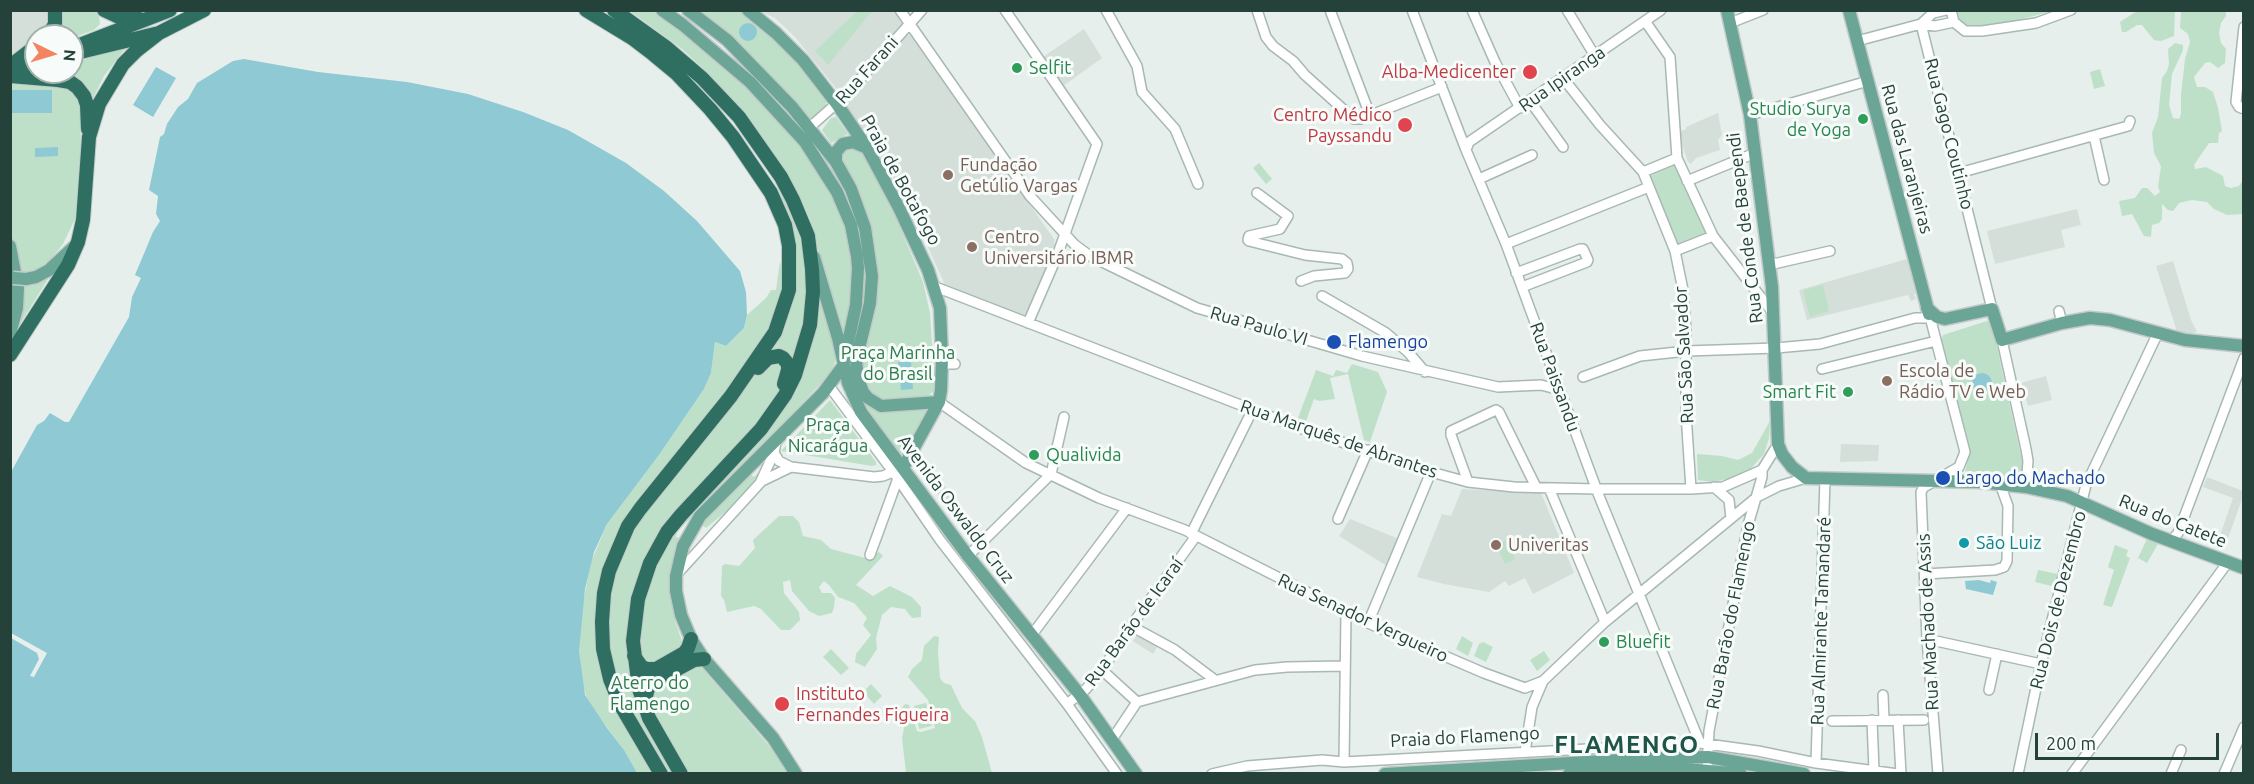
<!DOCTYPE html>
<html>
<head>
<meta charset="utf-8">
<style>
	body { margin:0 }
	#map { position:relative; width:2254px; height:784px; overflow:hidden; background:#e6efeb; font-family:Ubuntu,sans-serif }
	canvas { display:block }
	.frame { position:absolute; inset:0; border:12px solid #24423a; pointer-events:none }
	.north { position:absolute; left:24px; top:24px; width:60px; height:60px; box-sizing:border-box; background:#f7fbf9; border:2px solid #a3b1ad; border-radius:50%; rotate:95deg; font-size:16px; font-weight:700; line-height:24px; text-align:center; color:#24423a }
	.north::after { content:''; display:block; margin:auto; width:21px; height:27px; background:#f4845f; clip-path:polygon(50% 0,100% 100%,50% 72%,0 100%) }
	.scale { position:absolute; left:2035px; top:733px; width:184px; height:27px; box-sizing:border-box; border:3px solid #24423a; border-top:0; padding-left:8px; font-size:18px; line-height:21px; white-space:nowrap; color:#24423a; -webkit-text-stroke:4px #f7fbf9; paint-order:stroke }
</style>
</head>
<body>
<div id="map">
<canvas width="2254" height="784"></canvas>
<div class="frame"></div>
<div class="north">N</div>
<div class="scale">200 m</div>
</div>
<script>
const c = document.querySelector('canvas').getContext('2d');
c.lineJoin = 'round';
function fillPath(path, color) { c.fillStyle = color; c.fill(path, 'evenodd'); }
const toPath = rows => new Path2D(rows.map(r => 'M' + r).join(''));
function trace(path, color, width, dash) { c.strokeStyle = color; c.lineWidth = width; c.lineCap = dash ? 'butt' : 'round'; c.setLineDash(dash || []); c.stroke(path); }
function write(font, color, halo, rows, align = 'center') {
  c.font = font + ' Ubuntu,sans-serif'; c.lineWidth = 6; c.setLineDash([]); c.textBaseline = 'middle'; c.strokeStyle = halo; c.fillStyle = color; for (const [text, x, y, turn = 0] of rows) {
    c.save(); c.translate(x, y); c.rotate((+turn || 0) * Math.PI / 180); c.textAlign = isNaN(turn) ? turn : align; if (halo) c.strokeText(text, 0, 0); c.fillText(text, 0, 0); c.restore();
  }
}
fillPath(toPath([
	[11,11,52,11,45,36,36,36,36,43,11,60],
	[760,11,894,11,903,25,893,38,843,91,839,92,795,37,775,18],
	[1084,29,1102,58,1063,86,1043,57],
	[907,35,910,35,1054,239,1055,248,1030,314,1025,318,945,285,922,234,879,153,846,106,847,101],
	[1718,113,1722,135,1718,140,1720,150,1696,158,1691,164,1688,162,1678,133,1686,129,1686,127],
	[2077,209,2081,225,2061,230,2065,247,1995,264,1987,231],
	[1907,259,1916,293,1914,294,1916,299,1911,301,1908,295,1807,320,1799,290],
	[2173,261,2191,320,2197,332,2178,335,2156,266],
	[2046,376,2052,400,2028,406,2021,383],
	[1841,444,1879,445,1878,461,1840,462],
	[2207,477,2243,491,2243,496,2224,550,2216,547,2233,498,2203,487],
	[944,485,959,507,954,514,937,493],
	[1462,489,1541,493,1574,573,1533,594,1525,578,1509,586,1505,581,1489,592,1444,584,1417,577,1442,514,1451,516],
	[1350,519,1399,539,1387,566,1339,536],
	[1139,632,1158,646,1153,654,1133,641]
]), '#d4dfda');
fillPath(toPath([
	[743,10,789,53,826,100,826,108,812,120,738,43,694,11],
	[58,11,95,11,99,15,100,24,94,30,72,38,72,36,53,36],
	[630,11,652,11,692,38,738,78,799,144,821,175,842,211,853,263,854,287,844,329,840,329,809,217,790,178,766,143,742,111,708,73,682,49],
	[857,11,872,11,828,65,815,51],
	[1956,11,2052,11,2007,23,1967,28,1959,24],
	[2137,11,2175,11,2174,36,2161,41,2154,40,2142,25,2137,25,2126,32,2122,32,2120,22],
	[2181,11,2226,11,2226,16,2221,23,2219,33,2221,43,2226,49,2225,63,2218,68,2210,62,2205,63,2194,77,2197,87,2205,87,2213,92,2218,108,2222,131,2219,133,2218,143,2209,143,2194,165,2195,169,2206,167,2223,176,2225,186,2231,188,2239,186,2243,180,2243,214,2227,215,2214,209,2207,202,2192,200,2179,203,2173,211,2168,210,2162,204,2162,219,2159,223,2152,225,2151,237,2144,236,2132,214,2122,216,2119,201,2135,198,2142,188,2147,188,2155,196,2160,192,2158,187,2161,166,2154,153,2152,133,2158,117,2162,78,2167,71,2169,64,2168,49,2175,43,2183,45,2183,50,2172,74,2169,105,2173,118,2179,119,2181,114,2181,94,2185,59,2190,42,2188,34,2180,28],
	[122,48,124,50,104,76,92,100,73,77,63,73,46,72,72,72,72,61],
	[2100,69,2105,86,2094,89,2090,72],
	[58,82,75,92,80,103,81,152,75,219,63,244,51,259,34,271,18,274,11,233,10,83],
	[836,117,848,134,831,143,822,130,831,118],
	[846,147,859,149,874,173,891,206,923,282,930,313,935,390,928,396,884,399,872,394,863,380,861,366,876,297,844,162,843,153],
	[1259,163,1272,179,1266,184,1253,168],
	[1675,164,1707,233,1678,244,1648,177],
	[782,192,796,222,805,258,821,291,836,354,835,362,829,375,792,414,677,532,676,537,679,538,673,566,675,621,684,647,782,761,789,773,637,774,624,750,588,702,582,682,579,651,581,613,591,562,607,524,659,455,704,389,711,373,715,342,726,346,744,328,747,315,766,298,771,290,776,290,780,261,784,279,795,290,797,268,795,239,791,222,780,194],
	[53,271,15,332,19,285,36,283],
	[1823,285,1829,311,1810,317,1803,290],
	[1987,321,1992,324,2025,474,2022,479,1973,473,1967,475,1965,473,1970,449,1941,340,1943,335],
	[1352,364,1378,372,1387,392,1370,442,1364,440,1348,374,1330,378,1335,399,1319,401,1314,399,1306,421,1298,418,1316,370,1333,376,1336,370,1347,373],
	[861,396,868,405,884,412,927,409,903,455,898,454,864,405],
	[830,400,876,462,876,465,872,466,781,451],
	[1770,421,1769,438,1764,454,1747,473,1727,479,1713,482,1698,480,1697,454,1722,456,1738,460,1752,453],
	[758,473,761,475,734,505,706,528,701,524,750,474,754,477],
	[779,516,793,516,799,522,803,536,821,540,831,549,869,559,879,552,883,556,856,585,873,596,890,586,912,597,921,607,921,617,912,618,905,609,891,607,882,615,876,638,877,649,865,667,855,662,856,654,871,635,863,625,867,618,854,603,838,597,829,585,824,581,819,587,822,593,831,593,835,598,834,607,832,613,819,616,809,611,792,591,790,580,783,582,784,593,799,612,800,620,790,630,781,630,761,609,754,606,727,612,724,600,721,596,722,566,725,564,739,566,755,548,753,540],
	[2147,539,2158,544,2147,563,2138,558],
	[1507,540,1515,559,1505,564,1496,545],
	[2115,545,2128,550,2126,556,2130,558,2112,607,2103,605,2114,570,2108,567],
	[2038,570,2058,574,2056,587,2035,582],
	[934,636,939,637,938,652,940,678,944,683,951,685,962,708,975,721,982,737,992,773,906,773,902,738,905,723,901,709,905,704,909,705,917,731,921,732,935,728,928,700,908,677,912,669,922,660,924,646],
	[1462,636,1473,643,1468,656,1456,649],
	[1483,642,1493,647,1486,662,1474,656,1479,644],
	[831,649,849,668,841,675,823,657],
	[1544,651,1550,660,1537,671,1530,660],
	[871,684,882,696,874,704,863,692],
	[926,703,932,726,919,729,914,706]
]), '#bfe0c8');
fillPath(toPath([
	'739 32a9 9 0 1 1 18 0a9 9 0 1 1-18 0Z',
	[244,59,318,72,407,82,468,94,523,112,568,130,626,163,664,191,697,221,740,271,746,292,747,315,744,328,726,346,715,342,711,373,704,389,659,455,607,524,594,552,585,589,579,651,585,695,607,728,624,750,637,773,11,774,11,472,37,425,44,421,50,413,65,422,69,422,129,317,132,297,141,278,135,275,153,232,160,221,156,214,158,196,149,190,160,137,164,134,167,124,178,107,188,99,197,83,233,61],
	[156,67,176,78,153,117,133,105],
	[11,90,52,90,52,113,11,113],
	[58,147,58,156,35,157,35,148],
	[911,361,913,389,901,390,898,362],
	'1972 383a10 10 0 1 1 20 0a10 10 0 1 1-20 0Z',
	[1979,580,1990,583,1991,580,1997,582,1993,595,1966,589,1965,581]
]), '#8ec9d4');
fillPath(toPath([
	[11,633,47,653,34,677,30,676,39,659,37,653,11,638]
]), '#e6efeb');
const minor = toPath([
	[900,10,1030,196,1075,245,1090,256,1197,308,1362,356,1498,387,1541,385,1560,390],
	[1005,10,1097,144,1057,256,1028,323],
	[1106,10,1137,66,1142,92,1175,129,1198,184],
	[1257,10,1266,37,1273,46,1293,61,1305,75,1354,119,1361,119,1442,87],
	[1330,10,1370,115],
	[1412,10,1466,150,1506,244,1599,496,1700,743],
	[1472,10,1495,62,1520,108],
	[1567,10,1595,56],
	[1645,21,1670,57,1677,158,1713,236,1774,314],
	[1954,22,1965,31,1982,31,2036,23,2071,10],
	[1730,23,1763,10],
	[1921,24,1992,309],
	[1921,24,1933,13,1946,10],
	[2244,27,2236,102,2239,107,2244,109],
	[1857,41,1921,24,1935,26,1954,22,1951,10],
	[1563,78,1600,125,1643,172,1675,251,1683,290,1686,331,1686,414,1691,489],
	[1530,101,1563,147],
	[1750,115,1868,81],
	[810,127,846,95,922,10],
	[2094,136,2104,180],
	[1466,150,1469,142,1661,10],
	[1643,172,1677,158],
	[1959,173,2128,126,2130,121],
	[1479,179,1532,155],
	[1687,181,1755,153],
	[1257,193,1288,216,1280,229,1249,236,1248,240,1249,241,1305,255,1342,259,1347,263,1348,269,1345,273,1314,276,1301,281],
	[1506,244,1649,187],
	[1675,251,1713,236],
	[1769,265,1830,251],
	[1516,273,1580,249,1583,249,1588,260,1587,262,1522,287],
	[933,286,1300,428,1431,472,1468,482,1514,487,1596,489,1691,489,1723,487,1762,470],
	[1322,296,1386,333,1408,352,1425,372],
	[2059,311,2062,323],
	[1930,317,1965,452,1959,467,1924,487,1921,492,1927,639,1938,774],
	[2002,340,2026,449,2028,461,2026,487],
	[942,364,955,364],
	[1822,369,1936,341],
	[1583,377,1640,356,1687,351,1776,348,1820,344,1915,318,1936,318],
	[829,386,894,473,940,540,1067,704,1117,774],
	[939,402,1026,463,1099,498,1185,530,1368,623,1484,673,1525,688,1543,681,1605,622,1757,497,1779,486,1806,478],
	[774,453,779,461,791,467,874,477,883,476,898,470],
	[762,481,791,467],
	[1468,482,1451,435,1451,431,1496,410,1499,412,1536,487],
	[1714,487,1729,500,1731,518],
	[1549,488,1605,622],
	[1338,519,1368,450],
	[1191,534,1253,409],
	[2171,541,2178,533,2244,358],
	[870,555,897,481],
	[968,556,1051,474,1064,417],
	[678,573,760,483,774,453,776,442],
	[1925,574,1995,570,2004,567,2007,561,2008,506,2000,484],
	[1368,623,1431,472],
	[1131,626,1175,650,1215,680],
	[1031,636,1127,508],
	[1927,639,2041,664],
	[1102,670,1137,702],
	[1989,690,1997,654],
	[1883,695,1884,720],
	[1137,702,1255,670,1287,667,1344,666],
	[1067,704,1086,689,1102,670,1131,626,1196,536],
	[1872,720,1874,770],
	[1898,720,1901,774],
	[1832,721,1924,720],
	[1111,741,1137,702],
	[1525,752,1532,707,1543,681],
	[1344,762,1346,613],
	[1816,763,1825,479],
	[1707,769,1709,731,1748,525,1762,477,1762,470,1778,444],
	[1212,774,1247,766,1322,760,1344,762,1700,743,1758,751,1816,763,1898,774],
	[2018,774,2041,664,2086,485,2155,339,2159,334],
	[2072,774,2228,562],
	[2171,774,2181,750],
	[2224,774,2244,727]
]);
const major = toPath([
	[662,10,683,25,750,82,805,142,837,192,851,225,857,256,858,268,856,305,843,366,823,393,700,516,683,546,676,576,676,591,681,615,691,639,704,659,773,738,796,774],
	[688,10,727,40,792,107,836,162,851,189,865,228,872,276,870,303,856,361,858,378,863,392,868,398,881,406,939,402],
	[748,10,776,33,803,60,837,104,867,148,899,208,928,270,940,308,942,358,941,390,939,402,903,468],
	[1727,10,1750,115,1772,287,1778,444,1782,454,1792,467,1806,478,1980,482,2026,487,2067,496,2152,534,2244,568],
	[1849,10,1929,314],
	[836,162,836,152,843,144,853,142,867,148],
	[10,246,18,288,17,308,10,334],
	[814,257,838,338,848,383,861,412,968,556,1080,695,1136,774],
	[26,279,36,277,49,270,76,245],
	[1927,308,1937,317,1945,319,1992,309,2002,340,2062,323,2090,318,2110,320,2185,340,2244,346],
	[1385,774,1655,758,1708,757,1804,774],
	[1569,774,1675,768,1741,774]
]);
const highway = toPath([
	[104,10,121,18,140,19],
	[586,10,632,38,653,54,676,73,710,109,733,137,771,193,785,225,789,246,789,290,775,332,731,396,640,509,628,526,609,571,604,593,602,622,603,649,610,679,621,706,661,774],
	[614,10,667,48,702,78,739,117,781,177,793,200,808,236,812,269,813,292,810,325,795,375,785,395,761,429,681,515,667,532,650,563,638,599,633,641,639,689,649,718,681,774],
	[48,36,55,24,55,10],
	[77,46,170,10],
	[72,54,159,33,204,10],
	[10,66,36,46],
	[10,71,36,64],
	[10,76,58,80,70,82,77,87,84,96,87,105,88,129],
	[10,355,68,265,78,242,83,220,89,137,99,104,123,64,136,51,159,33],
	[758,368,768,358,779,356,783,358,788,364,788,370,784,384],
	[634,656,641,666,646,669,656,669,684,653,688,648,691,639],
	[644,704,648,688,655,681,694,660,704,659]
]);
trace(minor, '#a8b8b2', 12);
trace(major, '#c2cac8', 15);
trace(highway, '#c2cac8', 16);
trace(minor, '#fff', 9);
trace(major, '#6aa596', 12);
trace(highway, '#2f6f62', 14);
const majorBridge = toPath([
	[13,278,26,279]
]);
trace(majorBridge, '#c2cac8', 15, []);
trace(majorBridge, '#6aa596', 12);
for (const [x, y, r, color] of [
	[1017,68,6,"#2e9e5b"],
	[1530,72,8,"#e0444e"],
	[1863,119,6,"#2e9e5b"],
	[1405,125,8,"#e0444e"],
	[948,175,6,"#8d6e63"],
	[972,247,6,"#8d6e63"],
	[1334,342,8,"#1a4fb4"],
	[1887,381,6,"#8d6e63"],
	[1848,392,6,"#2e9e5b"],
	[1034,455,6,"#2e9e5b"],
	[1943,478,8,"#1a4fb4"],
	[1964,543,6,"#0f9aa8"],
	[1496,545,6,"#8d6e63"],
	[1604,642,6,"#2e9e5b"],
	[782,704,8,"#e0444e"]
]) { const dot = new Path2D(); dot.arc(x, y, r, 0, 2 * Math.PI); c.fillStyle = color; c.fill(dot); trace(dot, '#f7fbf9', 2); }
write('18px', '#27864d', '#f7fbf9', [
	["Selfit",1029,68],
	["Studio Surya",1851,109,"right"],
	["de Yoga",1851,130,"right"],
	["Smart Fit",1836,392,"right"],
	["Qualivida",1046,455],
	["Bluefit",1616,642]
], 'left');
write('18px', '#24423a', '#f7fbf9', [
	["Rua Farani",867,70,-48],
	["Rua Ipiranga",1562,79,-35],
	["Rua Gago Coutinho",1949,134,76],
	["Rua das Laranjeiras",1907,159,75],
	["Praia de Botafogo",901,180,61],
	["Rua Conde de Baependi",1745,228,-97],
	["Rua Paulo VI",1259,326,16],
	["Rua São Salvador",1684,355,-93],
	["Rua Paissandu",1555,377,70],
	["Rua Marquês de Abrantes",1339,439,19],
	["Avenida Oswaldo Cruz",956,509,53],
	["Rua do Catete",2173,521,22],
	["Rua Dois de Dezembro",2058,600,-76],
	["Rua Barão do Flamengo",1731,615,-79],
	["Rua Senador Vergueiro",1363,618,25],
	["Rua Almirante Tamandaré",1821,621,-88],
	["Rua Barão de Icaraí",1134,622,-54],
	["Rua Machado de Assis",1928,622,-93],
	["Praia do Flamengo",1465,737,-3]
]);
write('18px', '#be3a42', '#f7fbf9', [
	["Alba-Medicenter",1516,72],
	["Centro Médico",1392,115],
	["Payssandu",1392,136],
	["Instituto",796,694,"left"],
	["Fernandes Figueira",796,715,"left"]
], 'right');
write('18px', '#785e54', '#f7fbf9', [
	["Fundação",960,165],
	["Getúlio Vargas",960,186],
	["Centro",984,237],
	["Universitário IBMR",984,258],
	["Escola de",1899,371],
	["Rádio TV e Web",1899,392],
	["Univeritas",1508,545]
], 'left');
write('18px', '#164399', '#f7fbf9', [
	["Flamengo",1348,342],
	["Largo do Machado",1956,478]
], 'left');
write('18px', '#2d7a4b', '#f7fbf9', [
	["Praça Marinha",898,353],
	["do Brasil",898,374],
	["Praça",828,425],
	["Nicarágua",828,446],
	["Aterro do",650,683],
	["Flamengo",650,704]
]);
write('18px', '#0d838f', '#f7fbf9', [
	["São Luiz",1976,543]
], 'left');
c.letterSpacing = '1.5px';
write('bold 24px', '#1f5548', '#f7fbf9', [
	["FLAMENGO",1627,745]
]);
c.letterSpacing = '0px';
</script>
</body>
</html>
